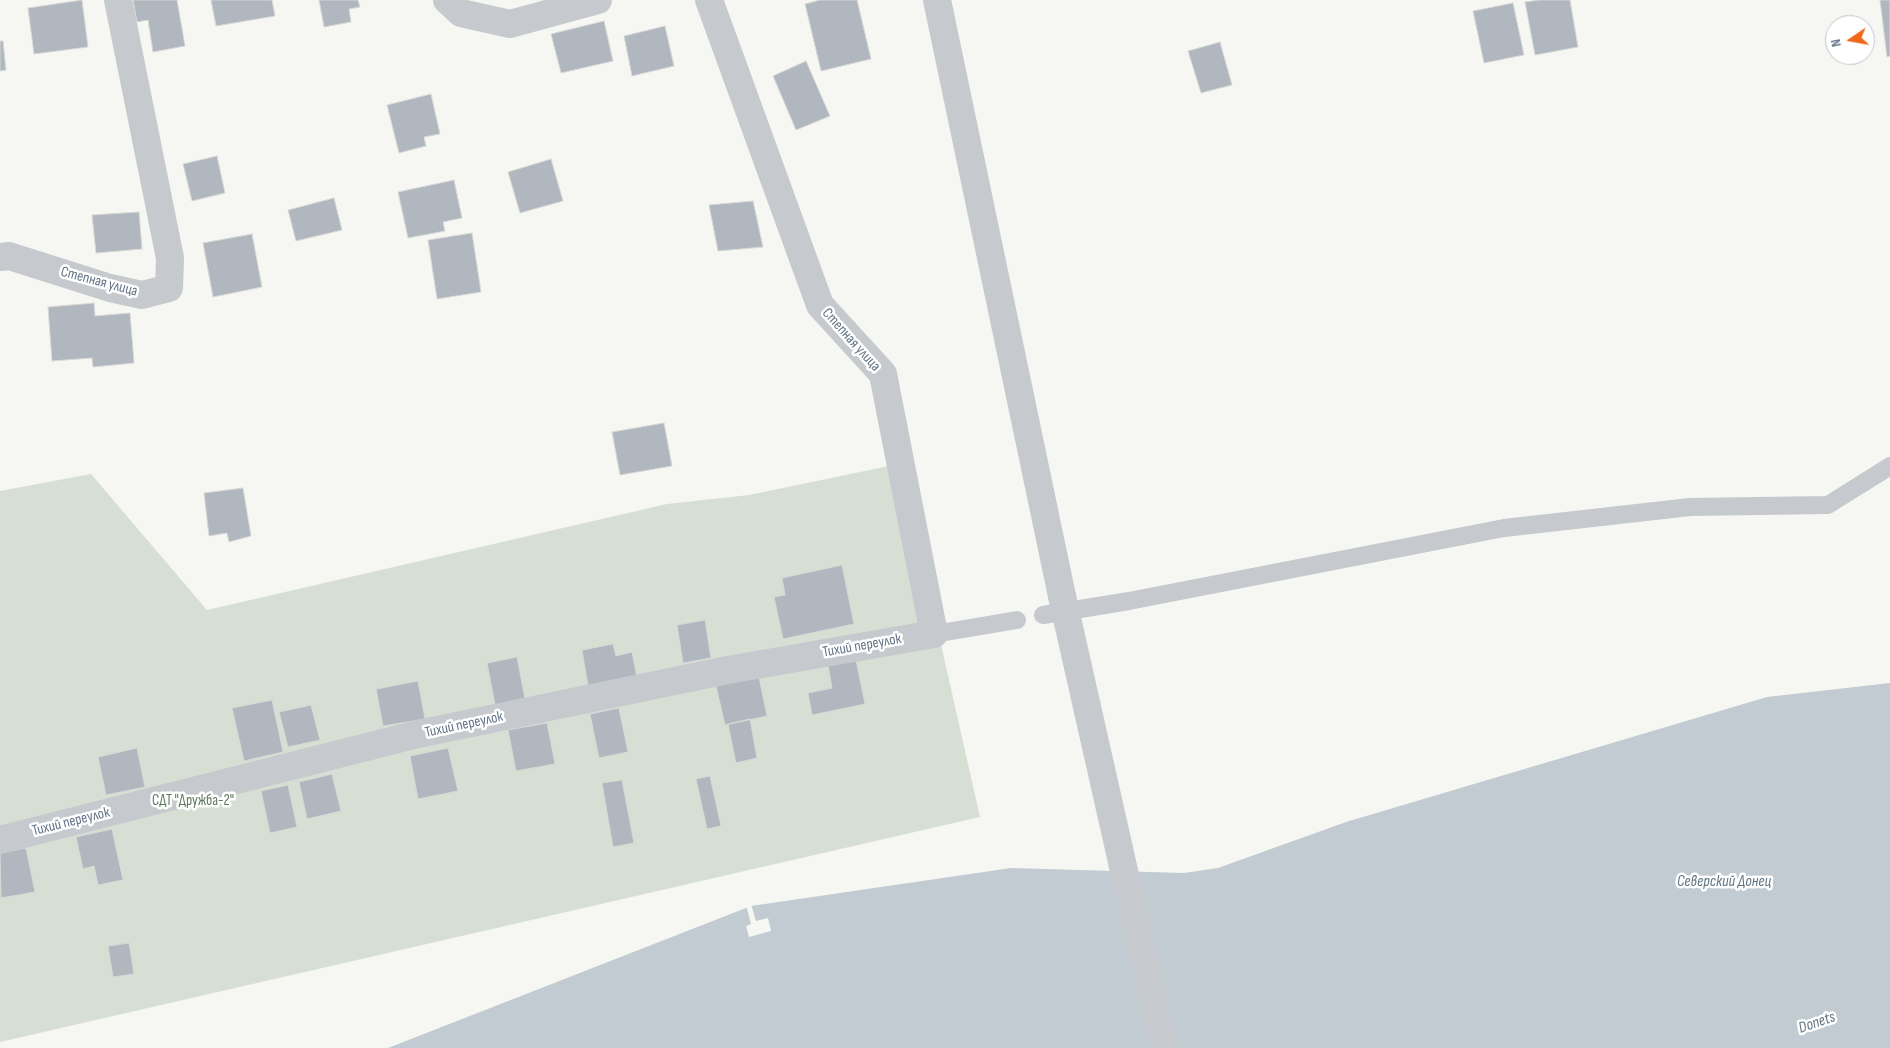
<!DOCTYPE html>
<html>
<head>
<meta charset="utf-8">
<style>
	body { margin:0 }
	#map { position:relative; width:1890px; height:1048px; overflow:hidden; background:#f6f7f3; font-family:"Sofia Sans Condensed",sans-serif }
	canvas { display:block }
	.north { position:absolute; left:1825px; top:15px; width:50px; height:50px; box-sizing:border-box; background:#fff; border:1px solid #c1c7cf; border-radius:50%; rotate:258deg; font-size:14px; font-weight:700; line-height:20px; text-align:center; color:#637387 }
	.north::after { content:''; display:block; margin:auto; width:18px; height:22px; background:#f0671a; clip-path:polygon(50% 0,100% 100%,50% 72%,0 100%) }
</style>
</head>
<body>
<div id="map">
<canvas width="1890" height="1048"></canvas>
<div class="north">N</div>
</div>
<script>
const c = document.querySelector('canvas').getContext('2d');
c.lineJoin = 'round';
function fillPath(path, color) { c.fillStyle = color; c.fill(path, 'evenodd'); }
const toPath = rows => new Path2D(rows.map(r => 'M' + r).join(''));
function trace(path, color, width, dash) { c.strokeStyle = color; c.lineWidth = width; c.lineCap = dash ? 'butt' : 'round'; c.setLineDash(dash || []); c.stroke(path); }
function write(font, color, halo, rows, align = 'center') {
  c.font = font + ' "Sofia Sans Condensed",sans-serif'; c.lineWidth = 5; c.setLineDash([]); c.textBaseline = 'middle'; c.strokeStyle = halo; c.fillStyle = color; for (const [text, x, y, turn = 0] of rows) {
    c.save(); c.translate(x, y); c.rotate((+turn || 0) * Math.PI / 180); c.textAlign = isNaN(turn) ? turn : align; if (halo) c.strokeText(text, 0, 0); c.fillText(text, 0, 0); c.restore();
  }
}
fillPath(toPath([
	[889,466,901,467,980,817,0,1042,0,491,91,474,207,610,667,504,749,495]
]), '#d7dfd4');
fillPath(toPath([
	[1890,683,1890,1048,388,1048,751,906,1011,868,1184,873,1218,868,1346,822,1767,697]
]), '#c2cbd1');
fillPath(toPath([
	[751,904,756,921,768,918,771,931,749,937,746,926,751,924,746,905]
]), '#f6f7f3');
const building = toPath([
	[82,0,88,47,34,54,28,8,82,0],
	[133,0,177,0,185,46,153,52,148,20,137,22,133,0],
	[211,0,272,0,275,16,216,26,211,0],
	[319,0,358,0,360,7,349,9,351,22,324,27,319,0],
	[820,0,857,0,871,59,821,71,805,4,820,0],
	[1539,0,1570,0,1578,47,1535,55,1525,2,1539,0],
	[1880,0,1890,0,1890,56,1887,57,1880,0],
	[1513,3,1524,55,1484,63,1473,11,1513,3],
	[604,21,613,61,561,73,551,34,604,21],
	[665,26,674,66,632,76,624,36,665,26],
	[0,41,3,41,6,70,0,71,0,41],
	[1220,42,1232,85,1201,93,1188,51,1220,42],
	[806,61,830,116,796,130,773,76,806,61],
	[431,94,440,134,424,137,426,146,399,153,387,105,431,94],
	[217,156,225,193,192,201,183,164,217,156],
	[551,159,563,201,520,213,508,172,551,159],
	[454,180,462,218,443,222,445,231,408,238,398,192,454,180],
	[334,198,342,230,296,241,288,210,334,198],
	[753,201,763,247,718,251,709,205,753,201],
	[139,212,142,249,96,253,92,215,139,212],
	[472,233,481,292,437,299,428,240,472,233],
	[252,234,262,287,213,297,203,243,252,234],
	[94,303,95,316,130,313,134,363,93,367,92,358,52,361,48,307,94,303],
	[664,423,672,466,620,475,612,432,664,423],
	[243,488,251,536,229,542,227,533,209,536,204,493,243,488],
	[842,565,854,624,783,639,774,597,785,595,782,578,842,565],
	[705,620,711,658,683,663,677,625,705,620],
	[613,644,616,656,632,652,638,683,589,692,582,650,613,644],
	[517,657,525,699,495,705,487,663,517,657],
	[856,660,865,704,812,715,808,693,832,688,828,665,856,660],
	[759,677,767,716,725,725,716,686,759,677],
	[418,681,425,719,383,726,376,689,418,681],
	[272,700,283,752,244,761,232,708,272,700],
	[311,705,320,740,288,747,279,712,311,705],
	[619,708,628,752,599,758,590,714,619,708],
	[750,719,757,758,736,763,728,724,750,719],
	[547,723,555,764,516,771,508,730,547,723],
	[137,748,145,787,106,795,98,757,137,748],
	[448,748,458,791,418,799,410,756,448,748],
	[332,774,341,811,307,819,299,782,332,774],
	[710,776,721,826,707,829,696,779,710,776],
	[622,780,634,843,613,847,602,783,622,780],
	[288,785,297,827,270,833,261,791,288,785],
	[112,829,123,880,98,885,94,866,83,869,76,837,112,829],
	[26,848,35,892,1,898,0,853,26,848],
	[129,943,134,974,113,977,108,946,129,943]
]);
fillPath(building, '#b0b7be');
trace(building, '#d8d8d6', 1);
trace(toPath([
	[1043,615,1129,601,1504,528,1690,507,1828,505,1890,466],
	[934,634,1017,620]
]), '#c6c9cd', 18);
trace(toPath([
	[447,0,461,13,510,24,598,0],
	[937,0,1062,596],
	[0,257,9,256,110,288,142,295,169,288,170,258,118,0],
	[0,840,418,734,728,670,934,634,883,374,820,305,709,0]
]), '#c6c9cd', 28);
trace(toPath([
	[1062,596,1164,1048]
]), '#c6c9cd', 28);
write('15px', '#637387', '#fff', [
	["Степная улица",99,282,15],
	["Степная улица",851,340,48],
	["Тихий переулок",862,646,-10],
	["Тихий переулок",464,725,-12],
	["Тихий переулок",71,822,-14]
]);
write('15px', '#61785f', '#fff', [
	["СДТ \"Дружба-2\"",193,801]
]);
write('italic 16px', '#5f7583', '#fff', [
	["Северский Донец",1724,882],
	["Donets",1817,1023,-19]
]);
</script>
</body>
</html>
